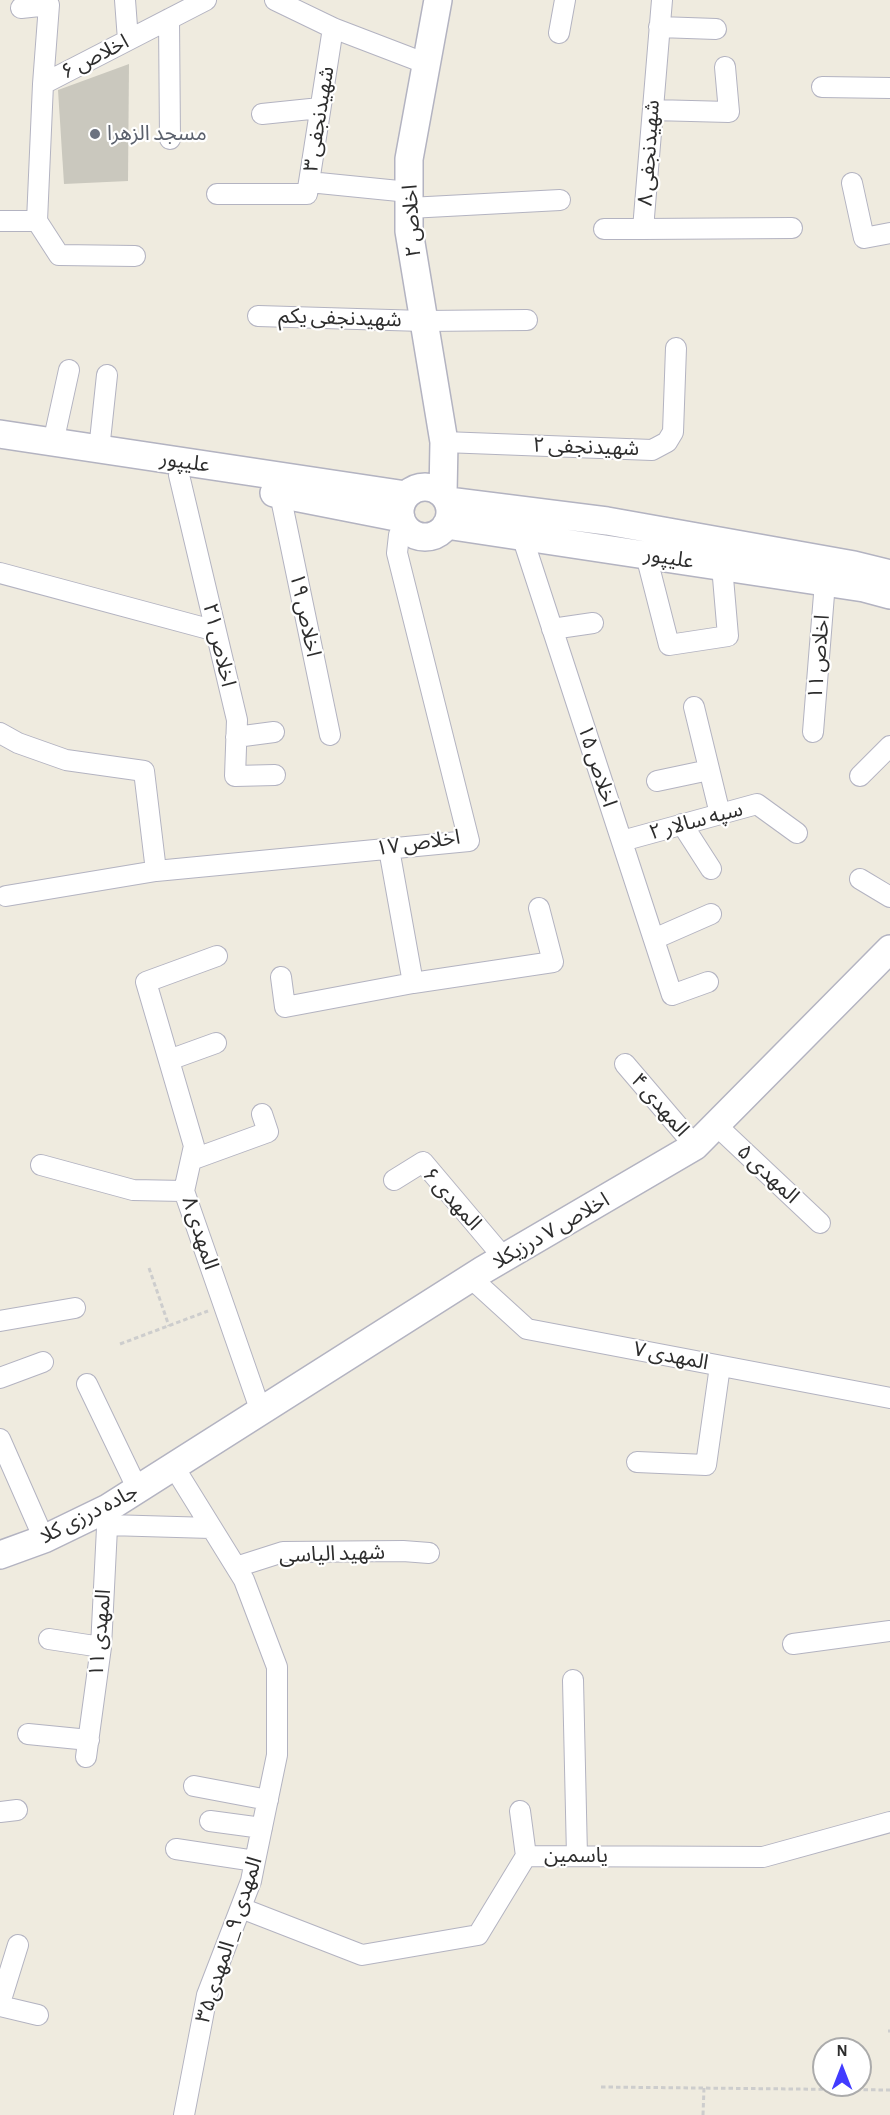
<!DOCTYPE html>
<html>
<head>
<meta charset="utf-8">
<style>
	body { margin:0 }
	#map { position:relative; width:890px; height:2115px; overflow:hidden; background:#efebdf; font-family:"Alegreya Sans",sans-serif }
	canvas { display:block }
	.north { position:absolute; left:812px; top:2037px; width:60px; height:60px; box-sizing:border-box; background:#fff; border:2px solid #ababab; border-radius:50%; rotate:0deg; font-size:16px; font-weight:700; line-height:24px; text-align:center; color:#2d2d2d }
	.north::after { content:''; display:block; margin:auto; width:21px; height:27px; background:#423cff; clip-path:polygon(50% 0,100% 100%,50% 72%,0 100%) }
</style>
</head>
<body>
<div id="map">
<canvas width="890" height="2115"></canvas>
<div class="north">N</div>
</div>
<script>
const c = document.querySelector('canvas').getContext('2d');
c.lineJoin = 'round';
function fillPath(path, color) { c.fillStyle = color; c.fill(path, 'evenodd'); }
const toPath = rows => new Path2D(rows.map(r => 'M' + r).join(''));
function trace(path, color, width, dash) { c.strokeStyle = color; c.lineWidth = width; c.lineCap = dash ? 'butt' : 'round'; c.setLineDash(dash || []); c.stroke(path); }
function write(font, color, halo, rows, align = 'center') {
  c.font = font + ' "Alegreya Sans","Noto Sans Arabic",sans-serif'; c.lineWidth = 4.5; c.setLineDash([]); c.textBaseline = 'middle'; c.strokeStyle = halo; c.fillStyle = color; for (const [text, x, y, turn = 0] of rows) {
    c.save(); c.translate(x, y); c.rotate((+turn || 0) * Math.PI / 180); c.textAlign = isNaN(turn) ? turn : align; if (halo) c.strokeText(text, 0, 0); c.fillText(text, 0, 0); c.restore();
  }
}
fillPath(toPath([
	[129,64,128,181,64,184,58,90]
]), '#cac8be');
const street = toPath([
	[125,0,128,40],
	[275,0,333,28,427,64],
	[662,0,643,229,792,228],
	[21,8,49,5,43,84],
	[169,19,170,139],
	[659,27,716,29],
	[333,28,309,182,409,192],
	[559,33,565,0],
	[822,87,890,88],
	[653,110,729,112,725,67],
	[262,114,320,108],
	[852,183,864,238,890,233],
	[217,194,307,194,309,182],
	[409,208,560,200],
	[0,221,37,221,43,84,206,0],
	[37,221,59,255,135,256],
	[604,229,643,229],
	[258,316,423,321,527,320],
	[444,442,652,450,667,442,673,432,676,348],
	[53,443,69,370],
	[99,450,107,375],
	[179,475,237,720,235,776,275,775],
	[280,494,330,735],
	[522,536,672,995,708,982],
	[646,555,669,645,728,636,722,566],
	[0,573,216,631],
	[552,629,593,623],
	[694,707,720,814],
	[813,732,825,582],
	[0,733,18,743,66,760,144,771,156,871],
	[236,737,274,732],
	[860,776,890,746],
	[657,781,709,770],
	[682,824,711,869],
	[622,841,757,804,797,833],
	[860,879,890,897],
	[6,896,156,871,469,841,397,553,399,535,404,525],
	[654,939,711,914],
	[217,956,146,982,194,1146,184,1191,261,1412],
	[281,977,285,1007,413,983,389,849],
	[413,983,553,962,539,908],
	[169,1060,216,1043],
	[625,1064,695,1146],
	[716,1125,820,1223],
	[191,1160,268,1132,262,1114],
	[41,1165,133,1190,184,1191],
	[394,1180,423,1162,504,1258],
	[471,1278,527,1329,890,1398],
	[0,1321,75,1308],
	[0,1378,43,1362],
	[87,1384,138,1490],
	[0,1439,44,1539],
	[637,1462,706,1465,720,1366],
	[174,1467,244,1580,277,1667,277,1755,255,1861,251,1881,207,1995,184,2115],
	[108,1525,211,1528],
	[236,1567,283,1552,403,1551,429,1553],
	[49,1639,101,1647],
	[793,1644,890,1631],
	[573,1680,577,1856],
	[28,1734,89,1740],
	[86,1757,101,1647,108,1508],
	[194,1786,268,1800],
	[520,1811,526,1856],
	[0,1812,17,1810],
	[210,1821,262,1828],
	[176,1849,255,1861],
	[241,1908,362,1955,478,1935,526,1856,763,1857,890,1822],
	[0,2003,18,1945],
	[0,2006,38,2015]
]);
const secondary = toPath([
	[438,0,409,159,409,231,444,442,443,494],
	[0,434,406,495],
	'400 512a25 25 0 1 1 50 0a25 25 0 1 1-50 0Z',
	[274,493,401,518],
	[448,501,607,521,854,565,890,574],
	[446,525,864,588,890,595],
	[0,1555,44,1539,108,1508,483,1270,695,1146,890,949]
]);
trace(street, '#b3b3c1', 22);
trace(secondary, '#b3b3c1', 30);
trace(toPath([
	[149,1268,169,1326],
	[120,1344,208,1311],
	[888,2031,890,2031],
	[601,2087,890,2090],
	[703,2115,704,2088]
]), '#cdcdcd', 3, [4.5, 3]);
trace(street, '#fff', 20);
trace(secondary, '#fff', 27);
for (const [x, y, r, color] of [
	[95,134,6,"#6b7280"]
]) { const dot = new Path2D(); dot.arc(x, y, r, 0, 2 * Math.PI); c.fillStyle = color; c.fill(dot); trace(dot, '#fff', 2); }
write('21px', '#2d2d2d', '#fff', [
	["اخلاص ۶",95,57,-27],
	["شهیدنجفی ۳",319,119,-81],
	["شهیدنجفی ۸",649,153,-86],
	["اخلاص ۲",412,221,-93],
	["شهیدنجفی یکم",340,318,2],
	["شهیدنجفی ۲",586,447,2],
	["علیپور",185,462,8],
	["علیپور",669,558,9],
	["اخلاص ۱۹",305,615,78],
	["اخلاص ۲۱",219,645,77],
	["اخلاص ۱۱",819,657,-85],
	["اخلاص ۱۵",597,766,72],
	["سپه سالار ۲",696,821,-15],
	["اخلاص ۱۷",418,843,-8],
	["المهدی ۴",660,1105,49],
	["المهدی ۵",768,1174,43],
	["المهدی ۶",452,1199,48],
	["اخلاص ۷ درزیکلا",551,1231,-30],
	["المهدی ۸",200,1233,72],
	["المهدی ۷",671,1356,11],
	["جاده درزی کلا",89,1514,-27],
	["شهید الیاسی",332,1554,-2],
	["المهدی ۱۱",100,1633,-85],
	["یاسمین",576,1856],
	["المهدی ۹_ المهدی۳۵",229,1940,-72]
]);
write('21px', '#5b616d', '#fff', [
	["مسجد الزهرا",107,134]
], 'left');
</script>
</body>
</html>
